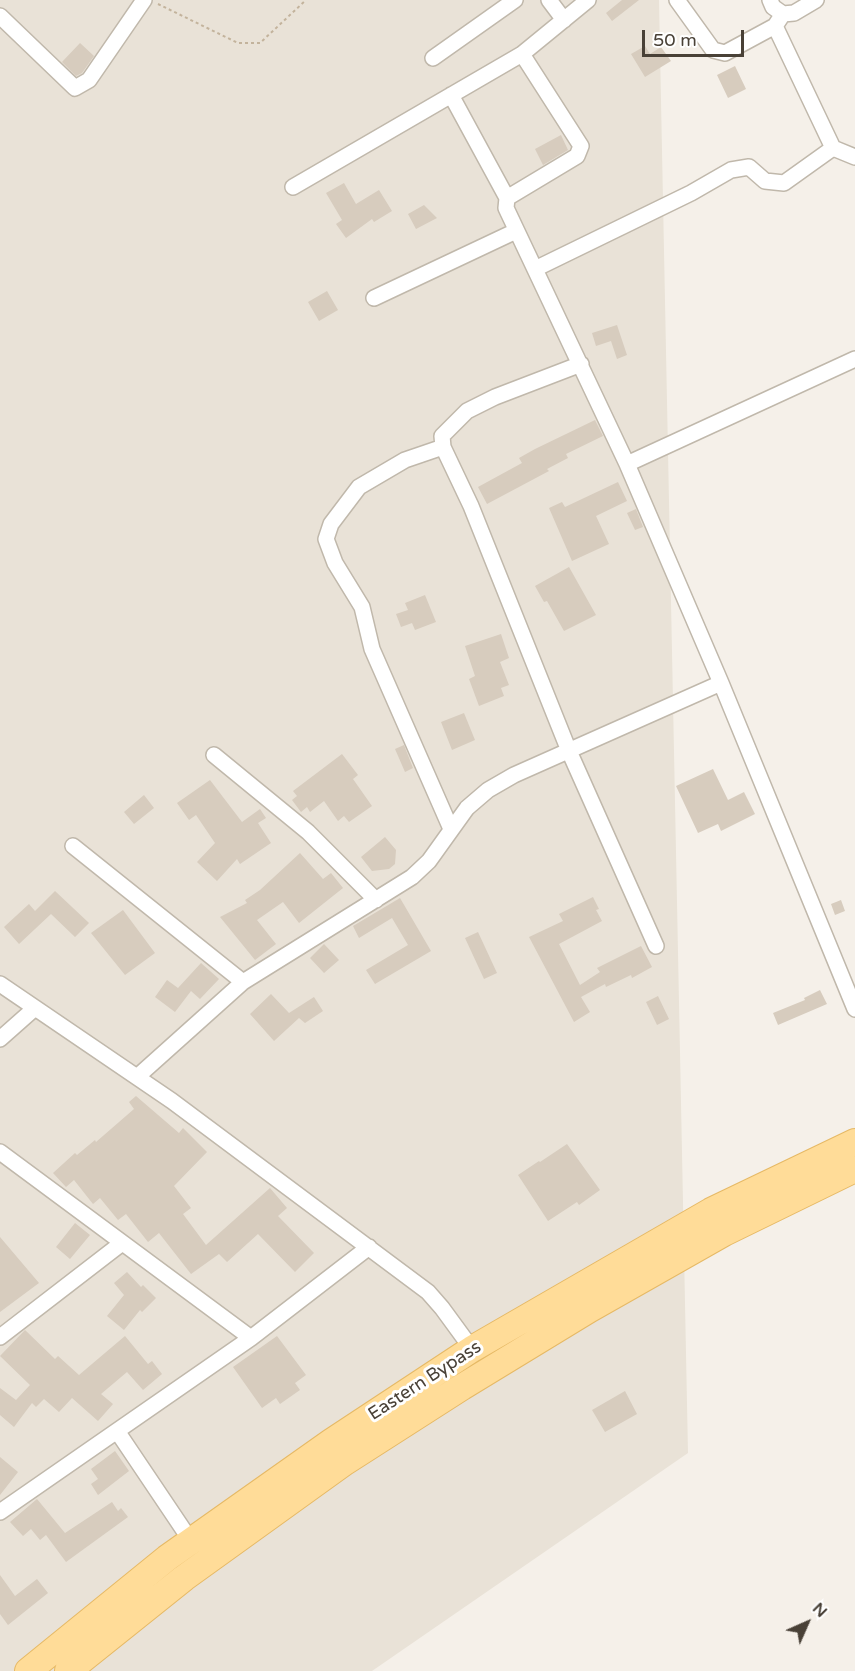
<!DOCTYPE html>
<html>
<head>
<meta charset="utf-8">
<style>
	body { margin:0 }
	#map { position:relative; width:855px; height:1671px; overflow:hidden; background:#f5f0e9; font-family:"Varela Round",sans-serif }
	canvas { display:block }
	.north { position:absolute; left:777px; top:1593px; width:60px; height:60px; -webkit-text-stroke:4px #fff; paint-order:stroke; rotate:45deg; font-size:16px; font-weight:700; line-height:24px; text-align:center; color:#494137 }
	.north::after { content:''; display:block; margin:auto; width:21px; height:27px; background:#494137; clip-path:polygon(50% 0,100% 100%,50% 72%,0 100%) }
	.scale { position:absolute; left:642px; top:30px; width:102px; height:27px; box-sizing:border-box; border:3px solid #494137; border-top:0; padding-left:8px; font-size:18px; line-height:21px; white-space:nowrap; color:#494137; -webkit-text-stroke:4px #fff; paint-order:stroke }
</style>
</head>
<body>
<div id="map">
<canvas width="855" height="1671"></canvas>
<div class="north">N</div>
<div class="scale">50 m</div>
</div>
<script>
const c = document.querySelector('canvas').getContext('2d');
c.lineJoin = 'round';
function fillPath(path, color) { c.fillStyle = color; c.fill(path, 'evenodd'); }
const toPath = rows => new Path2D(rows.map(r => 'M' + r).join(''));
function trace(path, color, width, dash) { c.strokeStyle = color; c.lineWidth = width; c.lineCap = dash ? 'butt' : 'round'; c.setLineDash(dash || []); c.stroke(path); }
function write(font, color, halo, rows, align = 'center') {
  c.font = font + ' "Varela Round",sans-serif'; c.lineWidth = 6; c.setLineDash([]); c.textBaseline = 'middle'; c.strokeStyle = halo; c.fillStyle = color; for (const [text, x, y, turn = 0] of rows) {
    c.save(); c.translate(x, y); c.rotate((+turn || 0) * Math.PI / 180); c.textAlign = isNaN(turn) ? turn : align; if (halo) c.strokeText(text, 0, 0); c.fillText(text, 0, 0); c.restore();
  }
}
fillPath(toPath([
	[0,0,659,0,688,1453,372,1671,0,1671]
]), '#e9e2d7');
fillPath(toPath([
	[622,0,639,0,612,21,606,13],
	[80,43,94,56,82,73,76,76,62,62],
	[645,46,650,54,661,47,671,61,645,77,631,54],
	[735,66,746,89,728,98,717,75],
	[561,135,568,150,543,165,535,149],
	[344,183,356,204,379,190,392,211,374,222,372,219,346,238,336,224,342,220,326,193],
	[424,205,437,218,416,229,408,214],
	[327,291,338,310,319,321,308,302],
	[617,325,627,355,617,359,611,341,596,346,592,333],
	[595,420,603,436,566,454,568,458,547,469,549,471,487,504,478,487,522,463,519,458,535,449],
	[618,482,627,501,596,516,609,544,572,561,549,508,562,502,565,507],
	[636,509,643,527,635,530,627,513],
	[569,567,596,615,564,631,547,601,544,602,535,586],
	[425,595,436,622,415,630,412,623,401,627,396,614,408,610,405,603],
	[501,634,509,658,500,662,509,685,501,688,504,696,479,706,469,679,475,676,465,646],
	[464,713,475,740,452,750,441,722],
	[404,745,413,768,405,772,395,749],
	[342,754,358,775,353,779,372,806,349,822,344,816,338,821,324,801,310,812,307,807,301,812,292,800,297,796,293,791],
	[713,769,728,800,744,792,755,814,721,831,718,824,698,833,676,786],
	[210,780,242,822,260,809,266,818,258,823,271,843,240,864,237,859,217,881,197,862,215,843,196,815,189,820,177,803],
	[144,795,154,808,134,824,124,812],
	[385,837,396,850,395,864,389,869,372,871,361,857],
	[300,853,323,879,331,873,343,888,299,923,283,902,257,920,276,944,255,960,220,917,247,903,245,900,260,890],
	[55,891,89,923,75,937,51,914,19,944,4,927,29,904,35,911],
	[593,897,599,909,596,910,602,921,559,944,580,985,600,972,597,968,641,946,652,967,632,978,631,975,606,987,605,984,581,997,590,1012,574,1022,529,937,563,921,559,914],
	[400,898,431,951,375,984,366,970,408,945,392,918,359,938,353,926],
	[841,900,845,911,835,915,831,904],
	[123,910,155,953,125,975,91,933],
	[478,932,497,973,484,979,465,938],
	[324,944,339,960,324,973,310,958],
	[201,963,219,979,200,999,191,991,175,1012,155,997,167,980,178,988],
	[820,990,827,1004,778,1025,773,1013,805,1000,804,998],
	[271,994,289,1013,314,997,323,1011,305,1023,299,1018,274,1041,250,1014],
	[658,996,669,1019,657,1025,646,1002],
	[136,1096,179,1133,183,1128,207,1152,174,1186,191,1208,183,1214,206,1245,270,1188,287,1208,278,1216,314,1253,295,1272,258,1234,227,1262,219,1254,191,1274,159,1233,148,1242,126,1214,118,1220,100,1198,93,1204,74,1180,66,1187,53,1173,75,1153,77,1155,95,1140,96,1142,134,1109,129,1102],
	[567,1144,600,1190,579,1205,577,1202,548,1221,518,1175,539,1161,540,1162],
	[75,1223,90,1235,70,1259,56,1247],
	[0,1237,39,1283,0,1312],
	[127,1272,141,1287,143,1285,156,1298,142,1312,140,1310,124,1330,107,1316,124,1295,114,1283],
	[25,1330,55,1359,58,1356,79,1375,125,1336,148,1364,152,1361,162,1374,143,1390,127,1372,101,1394,113,1404,98,1421,72,1398,59,1412,44,1399,36,1407,32,1403,14,1427,0,1415,0,1388,16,1400,30,1385,0,1356],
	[277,1336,306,1375,295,1383,300,1390,280,1404,276,1398,262,1408,233,1367],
	[625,1391,637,1414,605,1432,592,1410],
	[115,1451,129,1471,98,1495,91,1484,98,1479,91,1469],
	[0,1457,18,1472,0,1495],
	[37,1499,65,1533,112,1502,118,1511,121,1508,128,1517,66,1562,46,1535,40,1540,31,1529,23,1536,10,1522],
	[0,1575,15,1596,37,1579,48,1593,8,1625,0,1614]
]), '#d7ccbe');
const street = toPath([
	[549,0,564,20],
	[677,0,713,50,725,53,775,26],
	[770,0,773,7,783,14,794,13,816,0],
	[783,14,775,26,833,148],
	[0,16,75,88,89,80,144,0],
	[522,54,581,146,577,156,507,198,506,208,627,464,721,683,855,1009],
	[433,58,515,0],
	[451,95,507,198],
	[293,187,522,54,588,0],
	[535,269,691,193,731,170,749,167,765,181,784,183,833,148,855,157],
	[374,298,516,231],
	[581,364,495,397,467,411,442,436,443,447,471,506,569,751,656,946],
	[443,447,405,460,359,487,331,524,326,539,335,563,362,607,372,649,451,829],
	[627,464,855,359],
	[214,755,308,832,376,900],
	[73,846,243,982],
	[0,984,172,1101,428,1292,442,1308,472,1349],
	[0,1039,35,1008],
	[137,1077,243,982,412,877,429,861,467,808,488,790,514,775,721,683],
	[0,1152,251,1338],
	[0,1337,122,1243],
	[117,1431,191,1541],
	[0,1512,251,1338,369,1247]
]);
const primary = toPath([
	[28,1671,167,1558,331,1442,472,1349,711,1211,855,1142],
	[68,1671,184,1578,345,1462,462,1387,590,1309,724,1233,855,1169]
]);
trace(street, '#c0b8ab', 18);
trace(primary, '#e6b965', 28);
trace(toPath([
	[158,4,238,43,260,43,306,0]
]), '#c3b39c', 2, [3, 3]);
trace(street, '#fff', 15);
trace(primary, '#ffdc98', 26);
write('18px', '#494137', '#fff', [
	["Eastern Bypass",425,1381,-33]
]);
</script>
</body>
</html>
